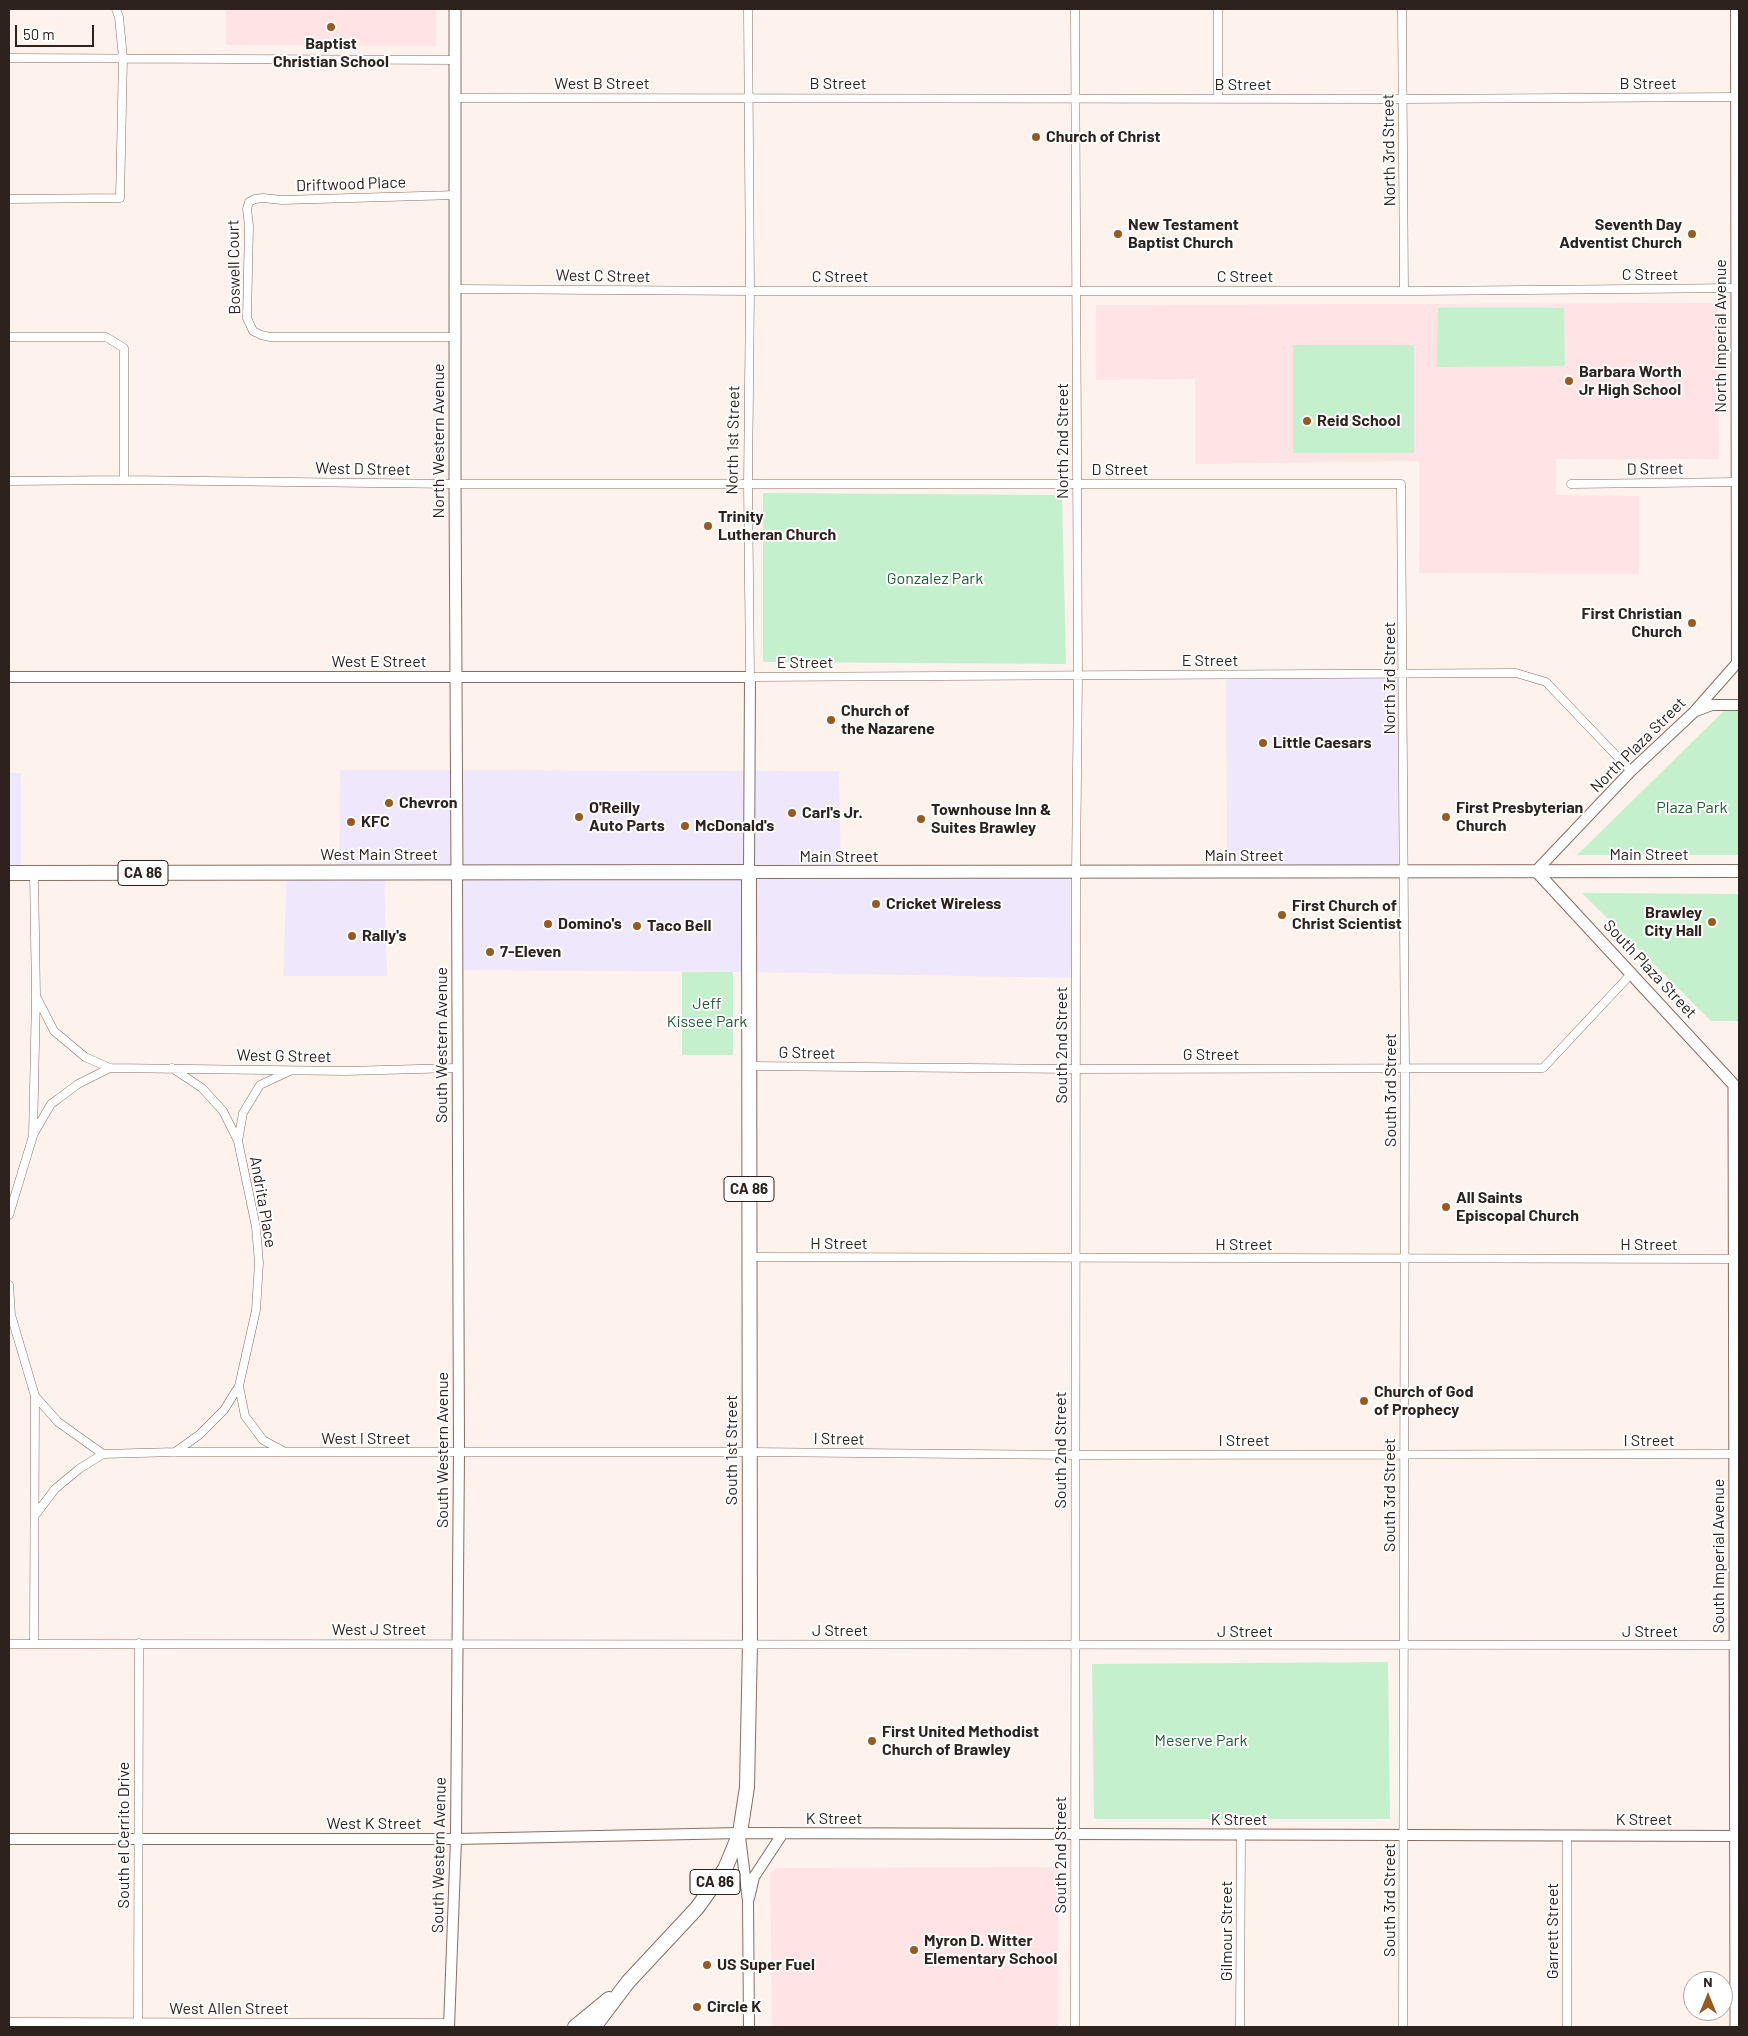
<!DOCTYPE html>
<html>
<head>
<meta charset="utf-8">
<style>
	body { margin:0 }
	#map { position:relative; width:1748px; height:2036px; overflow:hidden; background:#fef2ec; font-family:Barlow,sans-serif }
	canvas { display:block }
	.frame { position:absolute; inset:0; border:10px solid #2d221d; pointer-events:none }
	.north { position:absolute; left:1683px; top:1971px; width:50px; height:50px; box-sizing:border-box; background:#fff; border:1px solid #aba7a5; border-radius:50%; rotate:0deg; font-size:14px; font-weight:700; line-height:20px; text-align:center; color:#2d221d }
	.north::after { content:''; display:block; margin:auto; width:18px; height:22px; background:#985a1f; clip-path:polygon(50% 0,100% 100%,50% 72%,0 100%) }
	.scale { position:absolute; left:15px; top:25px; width:79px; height:22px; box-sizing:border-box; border:2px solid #2d221d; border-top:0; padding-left:6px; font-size:15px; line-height:18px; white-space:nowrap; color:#2d221d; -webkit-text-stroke:4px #fff; paint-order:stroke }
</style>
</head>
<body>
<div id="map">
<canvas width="1748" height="2036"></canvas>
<div class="frame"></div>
<div class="north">N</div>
<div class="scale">50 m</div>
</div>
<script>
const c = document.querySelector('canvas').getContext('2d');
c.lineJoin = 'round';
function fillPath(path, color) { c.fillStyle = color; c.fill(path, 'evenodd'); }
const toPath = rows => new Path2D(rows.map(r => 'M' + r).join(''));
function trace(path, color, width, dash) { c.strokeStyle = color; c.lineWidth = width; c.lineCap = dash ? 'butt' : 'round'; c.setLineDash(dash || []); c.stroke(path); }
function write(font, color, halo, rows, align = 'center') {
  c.font = font + ' Barlow,sans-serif'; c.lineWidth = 4; c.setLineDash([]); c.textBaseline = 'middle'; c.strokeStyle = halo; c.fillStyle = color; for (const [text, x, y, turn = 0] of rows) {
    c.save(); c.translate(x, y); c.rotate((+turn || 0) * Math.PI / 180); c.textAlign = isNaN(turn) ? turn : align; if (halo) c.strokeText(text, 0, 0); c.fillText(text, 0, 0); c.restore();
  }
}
fillPath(toPath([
	[1226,675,1404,675,1404,873,1227,873],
	[340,770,839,771,841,873,1076,873,1075,978,749,972,457,970,457,873,384,873,387,976,283,976,287,873,339,873],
	[9,773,21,773,21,873,9,873]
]), '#efe7fc');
fillPath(toPath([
	[226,9,436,9,436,46,226,45],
	[1718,303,1719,459,1556,459,1556,495,1639,496,1639,574,1419,573,1419,461,1195,464,1195,379,1096,380,1096,305],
	[1058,1867,1058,2027,772,2027,770,1873,777,1868]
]), '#ffe3e5');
fillPath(toPath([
	[1438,308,1564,308,1565,366,1437,367],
	[1293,345,1414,345,1414,453,1293,453],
	[763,493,1062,495,1066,664,763,662],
	[1736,699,1739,702,1739,855,1577,855],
	[1582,893,1739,894,1739,1021,1711,1021],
	[682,972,733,972,733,1055,682,1055],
	[1388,1662,1390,1819,1094,1819,1092,1664]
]), '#c5f0cd');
const minor = toPath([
	[748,9,750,291,748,484,750,677,1516,673,1546,682,1631,771],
	[1218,9,1218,99],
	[1402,9,1404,291],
	[9,58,456,60],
	[455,98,1402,99,1737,97],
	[9,199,120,198,123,58,119,17,116,9],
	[455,289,750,291,1420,291,1739,288],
	[9,337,106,337,124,348,124,480],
	[455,337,270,337,261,335,253,331,247,318,249,226,247,209,249,202,255,199,263,198,282,200,456,195],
	[9,481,124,480,455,484,1401,484,1405,1068,1403,2027],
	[1571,484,1739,482],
	[36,996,54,1031,85,1057,110,1068,346,1071,456,1068],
	[750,1066,1075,1069,1543,1068,1632,973],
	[172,1068,202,1088,223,1111,238,1141,256,1227,259,1263,256,1310,239,1386,224,1410,199,1435,175,1452],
	[33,1135,51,1104,58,1099,78,1084,110,1068],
	[238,1141,243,1113,260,1085,290,1071],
	[9,1215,33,1136,36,996,34,873],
	[749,1257,1737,1259],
	[9,1285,11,1315,35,1396,34,1643],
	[239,1386,245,1416,263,1440,285,1452],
	[35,1396,58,1422,103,1454],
	[36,1514,55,1489,79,1469,103,1454,175,1452,749,1452,1075,1455,1737,1454],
	[9,1644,1739,1645],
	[9,2022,450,2023],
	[138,2027,139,1643],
	[1075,2027,1076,873,1078,675,1075,9],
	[1240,2027,1241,1835],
	[1567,2027,1567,1835]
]);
const tertiary = toPath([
	[1736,9,1737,663],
	[9,677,750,677,749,872],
	[1696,711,1712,705,1739,705],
	[1536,871,1631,771,1693,713,1737,663],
	[740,1837,748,1901,749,2027],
	[9,1839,456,1839,740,1833,1739,1836],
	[749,1898,754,1877,783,1833],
	[449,2027,456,1839,459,1452,457,873]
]);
const secondary = toPath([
	[455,9,455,484,457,873],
	[1536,871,1734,1085],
	[1734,1085,1736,2027]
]);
const primary = toPath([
	[749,872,1739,871]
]);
const trunk = toPath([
	[9,873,749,872,750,1644,747,1787,740,1833,725,1869,697,1908,628,1982,594,2027],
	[575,2027,609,1999]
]);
trace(minor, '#886e62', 9);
trace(tertiary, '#886e62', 12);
trace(secondary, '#886e62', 13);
trace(primary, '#886e62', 14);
trace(trunk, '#886e62', 16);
trace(minor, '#fff', 8);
trace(tertiary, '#fff', 10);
trace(secondary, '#fff', 11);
trace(primary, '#fff', 12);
trace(trunk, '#fff', 14);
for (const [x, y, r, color] of [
	[331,27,5,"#985a1f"],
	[1036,137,5,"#985a1f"],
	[1118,234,5,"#985a1f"],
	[1692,234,5,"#985a1f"],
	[1569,381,5,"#985a1f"],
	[1307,421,5,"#985a1f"],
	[708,526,5,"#985a1f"],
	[1692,623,5,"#985a1f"],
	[831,720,5,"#985a1f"],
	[1263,743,5,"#985a1f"],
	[389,803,5,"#985a1f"],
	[792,813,5,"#985a1f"],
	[579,817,5,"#985a1f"],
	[1446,817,5,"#985a1f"],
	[921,819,5,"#985a1f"],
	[351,822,5,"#985a1f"],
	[685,826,5,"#985a1f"],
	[876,904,5,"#985a1f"],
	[1282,915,5,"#985a1f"],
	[1712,922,5,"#985a1f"],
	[548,924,5,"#985a1f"],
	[637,926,5,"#985a1f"],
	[352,936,5,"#985a1f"],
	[490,952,5,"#985a1f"],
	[1446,1207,5,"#985a1f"],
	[1364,1401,5,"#985a1f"],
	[872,1741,5,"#985a1f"],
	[914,1950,5,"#985a1f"],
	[707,1965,5,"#985a1f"],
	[697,2007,5,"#985a1f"]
]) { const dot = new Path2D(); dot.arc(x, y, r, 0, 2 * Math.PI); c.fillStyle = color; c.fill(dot); trace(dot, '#fff', 2); }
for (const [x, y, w] of [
	[143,873,50],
	[749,1189,50],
	[715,1882,50]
]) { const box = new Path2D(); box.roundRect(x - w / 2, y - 12.5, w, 25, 4); c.fillStyle = '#fff'; c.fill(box); trace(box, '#2d221d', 1); }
write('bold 15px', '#2d221d', null, [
	["CA 86",143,873],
	["CA 86",749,1189],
	["CA 86",715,1882]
]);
write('bold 16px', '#2d221d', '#fff', [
	["Baptist",331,44,"center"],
	["Christian School",331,62,"center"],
	["Church of Christ",1046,137],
	["New Testament",1128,225],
	["Baptist Church",1128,243],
	["Seventh Day",1682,225,"right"],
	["Adventist Church",1682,243,"right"],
	["Barbara Worth",1579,372],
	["Jr High School",1579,390],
	["Reid School",1317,421],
	["Trinity",718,517],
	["Lutheran Church",718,535],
	["First Christian",1682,614,"right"],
	["Church",1682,632,"right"],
	["Church of",841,711],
	["the Nazarene",841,729],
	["Little Caesars",1273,743],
	["Chevron",399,803],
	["O'Reilly",589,808],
	["Auto Parts",589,826],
	["First Presbyterian",1456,808],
	["Church",1456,826],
	["Townhouse Inn &",931,810],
	["Suites Brawley",931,828],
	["Carl's Jr.",802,813],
	["KFC",361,822],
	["McDonald's",695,826],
	["Cricket Wireless",886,904],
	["First Church of",1292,906],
	["Christ Scientist",1292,924],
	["Brawley",1702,913,"right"],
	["City Hall",1702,931,"right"],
	["Domino's",558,924],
	["Taco Bell",647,926],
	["Rally's",362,936],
	["7-Eleven",500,952],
	["All Saints",1456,1198],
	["Episcopal Church",1456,1216],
	["Church of God",1374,1392],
	["of Prophecy",1374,1410],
	["First United Methodist",882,1732],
	["Church of Brawley",882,1750],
	["Myron D. Witter",924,1941],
	["Elementary School",924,1959],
	["US Super Fuel",717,1965],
	["Circle K",707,2007]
], 'left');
write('16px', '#2d221d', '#fff', [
	["West B Street",602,84],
	["B Street",838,84],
	["B Street",1648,84],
	["B Street",1243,85],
	["North 3rd Street",1389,150,-91],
	["Driftwood Place",351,184,-2],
	["Boswell Court",234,267,-91],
	["C Street",1650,275],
	["West C Street",603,276,1],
	["C Street",840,277],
	["C Street",1245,277],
	["North Imperial Avenue",1721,336,-90],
	["North 1st Street",733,440,-89],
	["North Western Avenue",439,441,-90],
	["North 2nd Street",1063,441,-90],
	["West D Street",363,469,1],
	["D Street",1655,469,-1],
	["D Street",1120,470],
	["E Street",1210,661],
	["West E Street",379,662],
	["E Street",805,663],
	["North 3rd Street",1390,678,-90],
	["North Plaza Street",1638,745,-45],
	["West Main Street",379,855],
	["Main Street",1649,855],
	["Main Street",1244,856],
	["Main Street",839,857],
	["South Plaza Street",1650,969,47],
	["South Western Avenue",442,1045,-90],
	["South 2nd Street",1062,1045,-90],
	["G Street",807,1053,1],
	["G Street",1211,1055],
	["West G Street",284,1056,1],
	["South 3rd Street",1391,1090,-90],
	["Andrita Place",263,1202,80],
	["H Street",839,1244],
	["H Street",1244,1245],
	["H Street",1649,1245],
	["West I Street",366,1439],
	["I Street",839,1439,1],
	["I Street",1244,1441],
	["I Street",1649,1441],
	["South Western Avenue",443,1450,-90],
	["South 1st Street",732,1450,-90],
	["South 2nd Street",1061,1450,-90],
	["South 3rd Street",1390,1495,-90],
	["South Imperial Avenue",1719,1556,-90],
	["West J Street",379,1630],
	["J Street",840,1631],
	["J Street",1245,1632],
	["J Street",1650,1632],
	["K Street",834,1819],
	["K Street",1239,1820],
	["K Street",1644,1820],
	["West K Street",374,1824],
	["South el Cerrito Drive",124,1835,-90],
	["South Western Avenue",439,1855,-89],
	["South 2nd Street",1061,1855,-90],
	["South 3rd Street",1390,1900,-90],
	["Gilmour Street",1227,1931,-90],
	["Garrett Street",1553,1931,-90],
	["West Allen Street",229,2009]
]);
write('16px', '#1d5e31', '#fff', [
	["Gonzalez Park",935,579],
	["Plaza Park",1692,808],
	["Jeff",707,1004],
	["Kissee Park",707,1022],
	["Meserve Park",1201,1741]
]);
</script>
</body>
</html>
